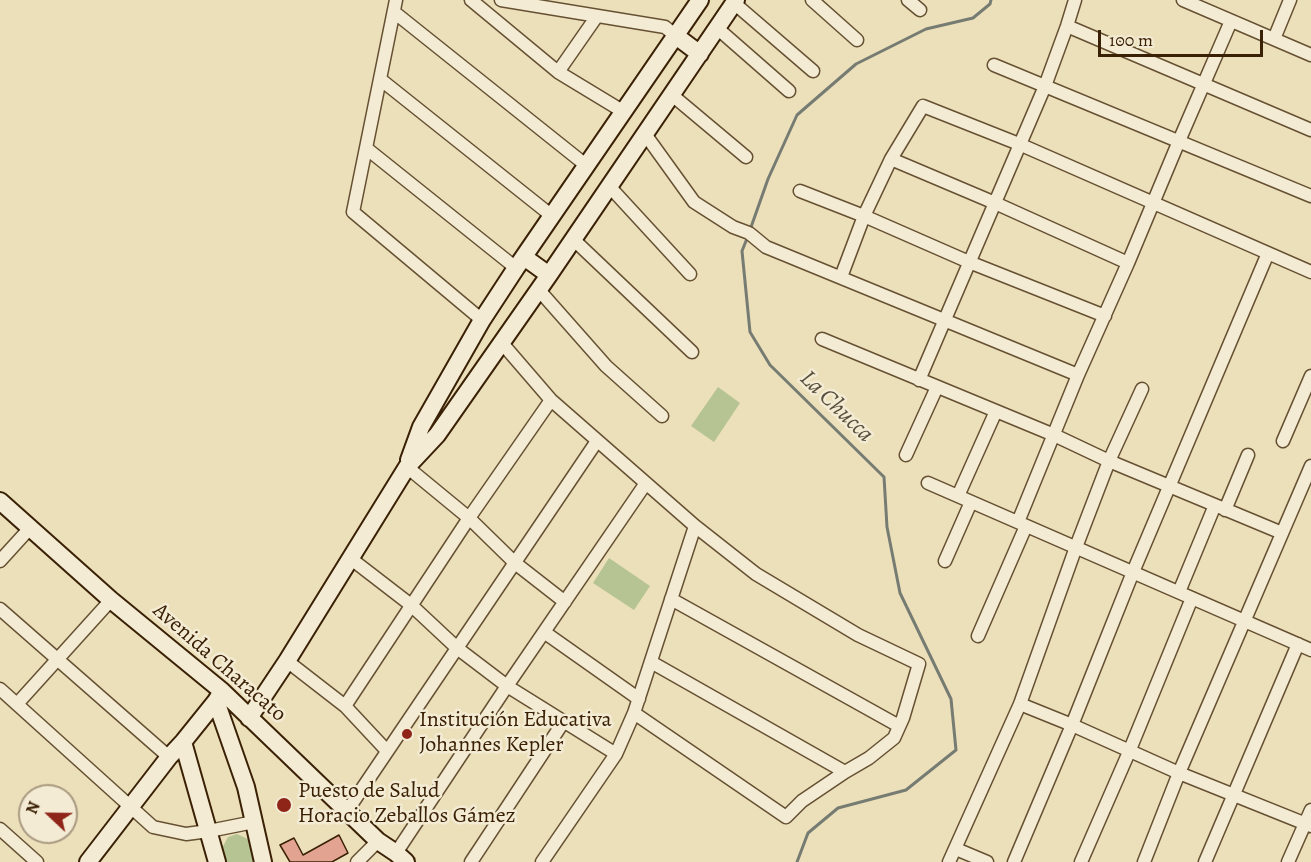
<!DOCTYPE html>
<html>
<head>
<meta charset="utf-8">
<style>
	body { margin:0 }
	#map { position:relative; width:1311px; height:862px; overflow:hidden; background:#ece0bb; font-family:Alegreya,serif }
	canvas { display:block }
	.north { position:absolute; left:18px; top:784px; width:60px; height:60px; box-sizing:border-box; background:#f3ebd3; border:2px solid #a99a81; border-radius:50%; rotate:292deg; font-size:16px; font-weight:700; line-height:24px; text-align:center; color:#3a2005 }
	.north::after { content:''; display:block; margin:auto; width:21px; height:27px; background:#8f2418; clip-path:polygon(50% 0,100% 100%,50% 72%,0 100%) }
	.scale { position:absolute; left:1098px; top:30px; width:165px; height:27px; box-sizing:border-box; border:3px solid #3a2005; border-top:0; padding-left:8px; font-size:18px; line-height:21px; white-space:nowrap; color:#3a2005; -webkit-text-stroke:4px #f3ebd3; paint-order:stroke }
</style>
</head>
<body>
<div id="map">
<canvas width="1311" height="862"></canvas>
<div class="north">N</div>
<div class="scale">100 m</div>
</div>
<script>
const c = document.querySelector('canvas').getContext('2d');
c.lineJoin = 'round';
function fillPath(path, color) { c.fillStyle = color; c.fill(path, 'evenodd'); }
const toPath = rows => new Path2D(rows.map(r => 'M' + r).join(''));
function trace(path, color, width, dash) { c.strokeStyle = color; c.lineWidth = width; c.lineCap = dash ? 'butt' : 'round'; c.setLineDash(dash || []); c.stroke(path); }
function write(font, color, halo, rows, align = 'center') {
  c.font = font + ' Alegreya,serif'; c.lineWidth = 5; c.setLineDash([]); c.textBaseline = 'middle'; c.strokeStyle = halo; c.fillStyle = color; for (const [text, x, y, turn = 0] of rows) {
    c.save(); c.translate(x, y); c.rotate((+turn || 0) * Math.PI / 180); c.textAlign = isNaN(turn) ? turn : align; if (halo) c.strokeText(text, 0, 0); c.fillText(text, 0, 0); c.restore();
  }
}
fillPath(toPath([
	[718,387,740,403,714,442,691,426],
	[609,558,650,586,634,610,593,583],
	[237,834,252,841,257,862,224,862,221,850,228,837]
]), '#b6c392');
trace(toPath([
	[750,230,768,179,797,115,856,64,926,29,973,18,990,4,991,0],
	[748,236,742,251,750,332,770,365,884,477,887,527,900,593,951,699,956,750,906,790,838,808,808,833,797,862]
]), '#777c73', 3);
const building = toPath([
	[339,835,348,853,332,862,290,862,280,845,294,838,303,855,339,835]
]);
fillPath(building, '#e2a491');
trace(building, '#3a2005', 1.5);
const street = toPath([
	[396,0,353,212,482,320],
	[471,0,558,72,624,112],
	[501,0,665,27,676,36],
	[812,0,857,40],
	[908,0,920,10],
	[1183,0,1311,55],
	[734,3,813,71],
	[394,12,587,166],
	[1067,26,1311,130],
	[717,28,789,91],
	[1274,39,1290,0],
	[994,65,1311,196],
	[558,72,597,16],
	[380,79,552,216],
	[672,95,746,157],
	[645,134,694,202,733,227,749,233,766,247,1078,375],
	[366,148,516,268],
	[891,159,995,203,1128,263],
	[609,186,690,274],
	[800,191,864,216,969,262,1105,316],
	[573,239,692,352],
	[841,277,864,216,891,159,923,106,1019,144,1311,272],
	[538,289,606,366,662,416],
	[822,339,1054,435,1109,461,1282,533],
	[501,342,551,400,695,526,756,574,858,635,919,664,903,718,894,738,869,758,845,772,802,801,786,817,634,713],
	[919,380,1045,86,1067,26,1075,0],
	[1283,441,1311,376],
	[906,455,937,387],
	[407,467,469,518,515,563,565,602],
	[928,483,1311,650],
	[958,496,996,411],
	[1225,510,1248,455],
	[1018,522,1078,375,1128,263,1179,141,1231,21],
	[350,558,411,605,457,648,507,686,616,754],
	[0,561,30,528],
	[945,561,971,502],
	[1179,592,1215,505],
	[671,599,899,726],
	[0,609,169,757],
	[544,632,639,699],
	[978,636,1026,526],
	[287,661,345,706,387,751],
	[651,662,845,772],
	[0,689,153,827,186,834,209,831,254,822],
	[17,704,111,600],
	[1020,704,1072,725,1179,773,1311,826],
	[345,706,469,518,551,400],
	[347,811,597,441],
	[0,829,37,862],
	[956,849,987,862],
	[396,853,507,686,646,483],
	[357,862,378,841],
	[471,862,564,721],
	[542,862,616,754,634,713,695,526],
	[949,862,1020,704,1076,547,1109,461,1142,389],
	[1014,862,1072,725,1133,572,1268,253],
	[1081,862,1129,752,1192,598],
	[1144,862,1179,773,1311,466],
	[1205,862,1298,644],
	[1288,862,1311,810]
]);
const secondary = toPath([
	[676,36,700,54],
	[524,257,549,275],
	[409,460,421,427,482,320,516,268,700,0],
	[0,501,111,600,222,691,378,841,396,853,406,862],
	[216,701,246,787,263,862],
	[249,718,287,661,407,467,437,435,549,275,736,0],
	[183,742,217,862],
	[88,862,169,757,183,742,216,701,222,691]
]);
trace(street, '#665032', 15);
trace(secondary, '#3a2005', 20);
trace(street, '#f3ebd3', 12);
trace(secondary, '#f3ebd3', 16);
for (const [x, y, r, color] of [
	[407,734,6,"#8f2418"],
	[284,805,8,"#8f2418"]
]) { const dot = new Path2D(); dot.arc(x, y, r, 0, 2 * Math.PI); c.fillStyle = color; c.fill(dot); trace(dot, '#f3ebd3', 2); }
write('22px', '#3a2005', '#f3ebd3', [
	["Avenida Characato",219,663,41]
]);
write('22px', '#3a2005', '#f3ebd3', [
	["Institución Educativa",419,721],
	["Johannes Kepler",419,746],
	["Puesto de Salud",298,792],
	["Horacio Zeballos Gámez",298,817]
], 'left');
write('italic 24px', '#584e3c', '#f3ebd3', [
	["La Chucca",836,407,44]
]);
</script>
</body>
</html>
